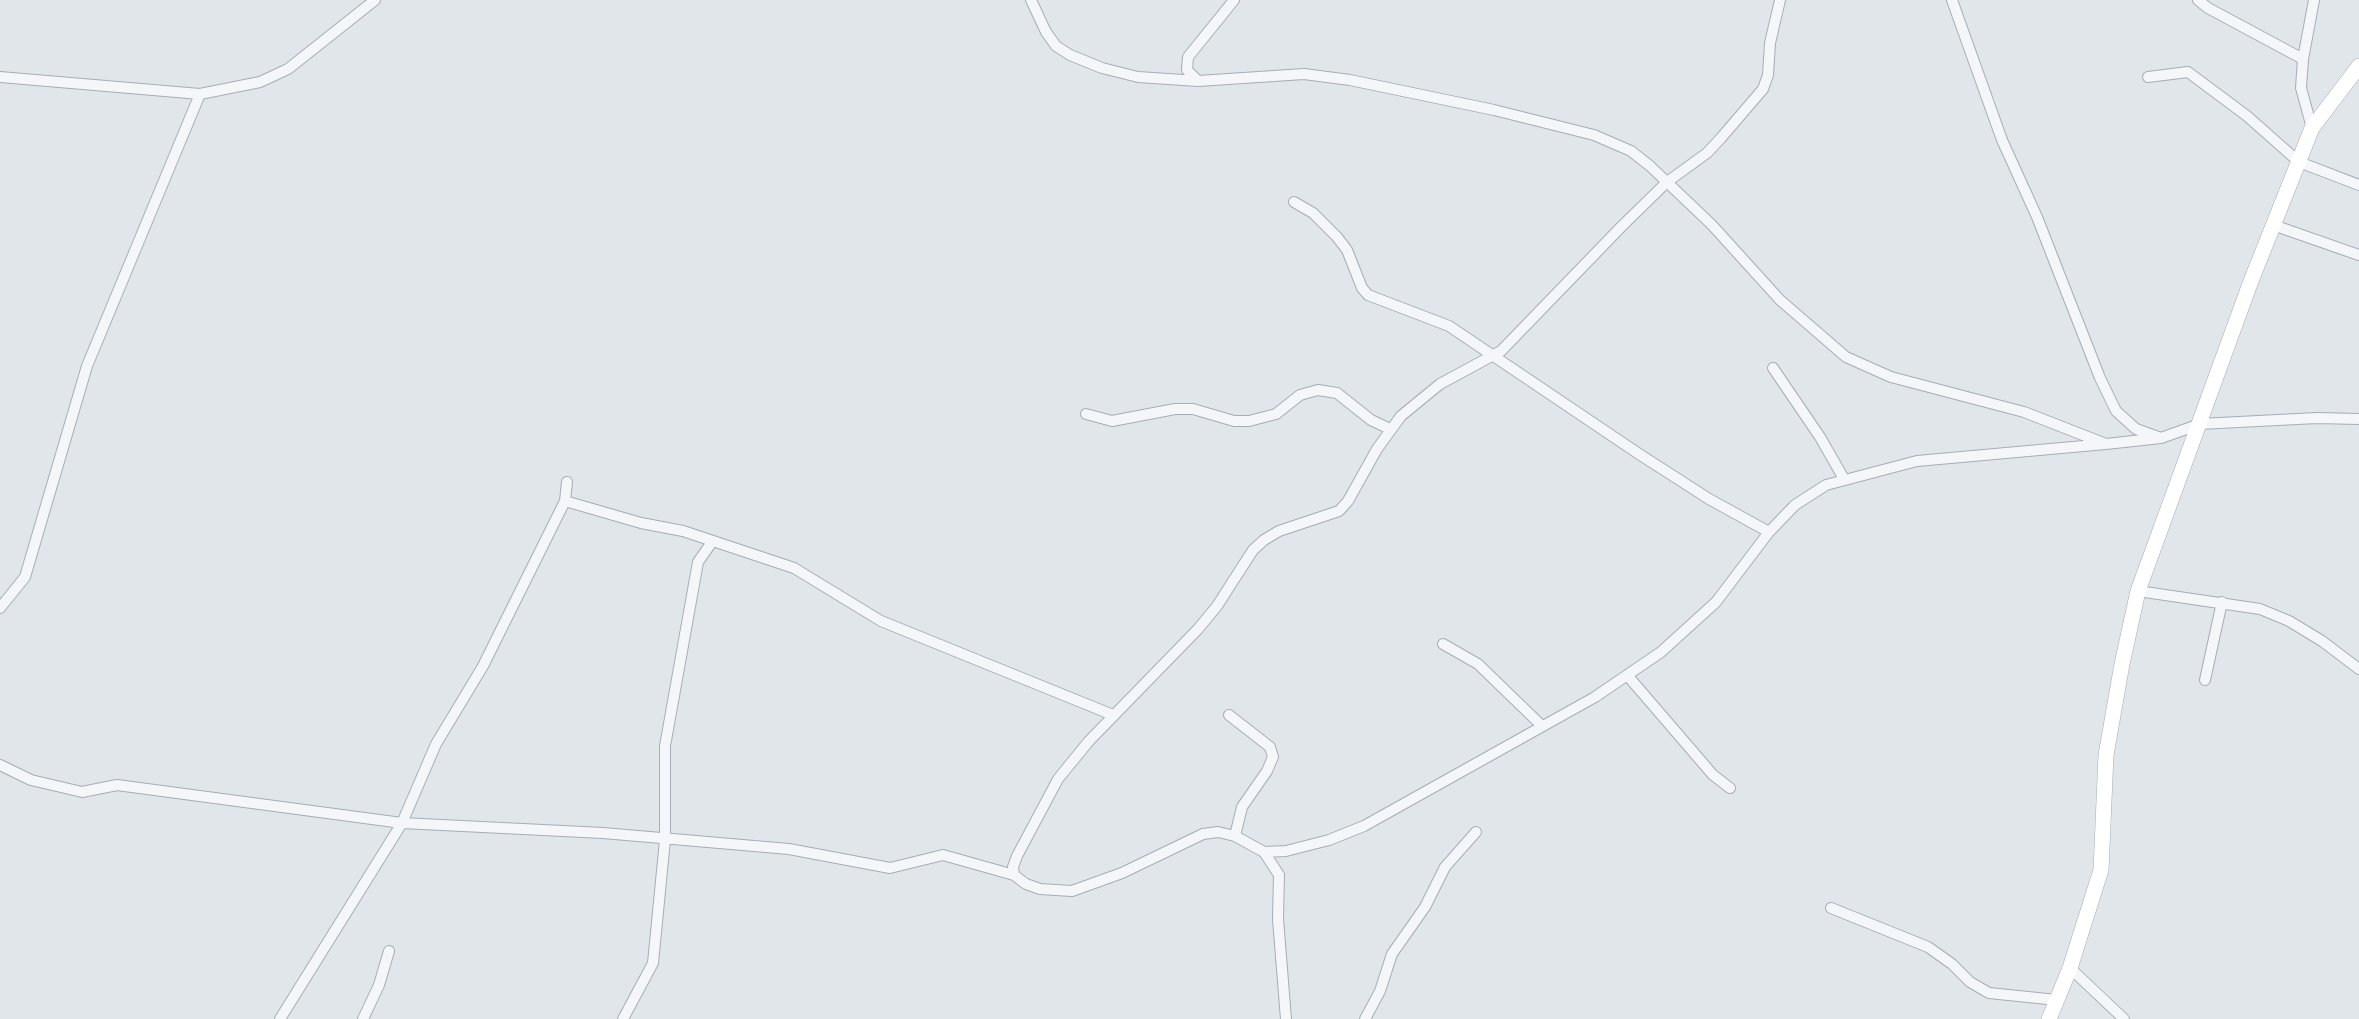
<!DOCTYPE html>
<html>
<head>
<meta charset="utf-8">
<style>
	body { margin:0 }
	canvas { display:block; background:#e1e6eb }
</style>
</head>
<body>
<canvas width="2359" height="1019"></canvas>
<script>
const c = document.querySelector('canvas').getContext('2d');
c.lineJoin = 'round';
const toPath = rows => new Path2D(rows.map(r => 'M' + r).join(''));
function trace(path, color, width, dash) { c.strokeStyle = color; c.lineWidth = width; c.lineCap = dash ? 'butt' : 'round'; c.setLineDash(dash || []); c.stroke(path); }
const street = toPath([
	[1031,0,1046,32,1056,46,1070,55,1102,68,1138,77,1198,81,1304,74,1350,80,1494,110,1594,135,1631,151,1650,166,1712,225,1780,300,1846,357,1891,377,2024,412,2106,444,2161,438],
	[1952,0,2002,140,2037,217,2100,378,2116,411,2136,429,2161,438,2200,424,2317,418,2359,419],
	[2198,0,2208,8,2303,59],
	[0,77,200,94,260,82,288,69,375,0],
	[2148,77,2188,72,2247,116,2299,162,2359,185],
	[1198,81,1187,70,1188,57,1234,0],
	[2312,128,2301,88,2303,59,2314,0],
	[1294,202,1313,213,1337,237,1347,250,1362,288,1368,295,1449,326,1639,454,1709,499,1769,532],
	[2273,225,2359,255],
	[1773,368,1820,437,1844,479],
	[1086,414,1112,421,1175,409,1193,409,1234,421,1249,421,1276,414,1300,395,1318,390,1337,393,1371,420,1390,429],
	[565,501,641,523,683,531,794,568,881,621,1113,715],
	[2138,591,2260,609,2289,621,2322,641,2359,669],
	[0,608,25,577,87,366,200,94],
	[1443,644,1478,664,1542,726],
	[1627,675,1713,775,1730,788],
	[2205,680,2222,602],
	[1229,715,1270,747,1273,757,1267,771,1242,807,1235,836],
	[0,765,31,780,82,792,117,785,402,823,603,833,789,849,890,868,943,855,1014,875,1026,884,1040,889,1072,891,1122,873,1203,834,1218,832,1235,836,1264,852,1286,851,1329,840,1364,826,1595,697,1661,652,1716,602,1769,532,1795,505,1826,485,1917,461,2106,444],
	[1264,852,1279,875,1278,919,1286,1019],
	[1014,875,1013,867,1017,856,1058,779,1089,741,1198,629,1217,606,1253,550,1264,540,1279,531,1339,511,1348,501,1377,449,1401,416,1440,384,1501,351,1622,226,1667,182,1707,153,1721,138,1763,89,1768,75,1770,43,1780,0],
	[1831,908,1928,947,1952,964,1970,982,1989,993,2057,1000],
	[2070,968,2124,1019],
	[280,1019,402,823,436,744,483,666,565,501,567,482],
	[363,1019,379,985,389,951],
	[623,1019,653,963,665,840,665,746,698,562,712,542],
	[1365,1019,1380,991,1392,954,1425,907,1445,867,1476,832]
]);
const secondary = toPath([
	[2049,1019,2070,968,2101,870,2106,755,2122,664,2138,591,2251,281,2312,128,2359,66]
]);
trace(street, '#a6adb6', 12);
trace(secondary, '#a6adb6', 16);
trace(street, '#f4f6f9', 10);
trace(secondary, '#fff', 15);
</script>
</body>
</html>
